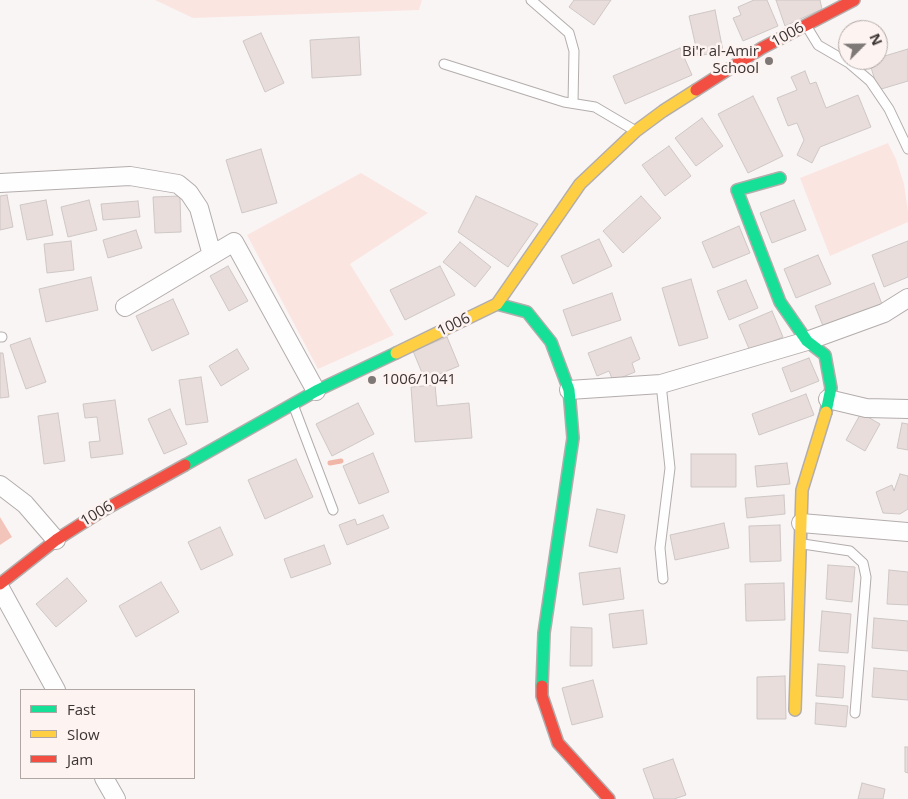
<!DOCTYPE html>
<html>
<head>
<meta charset="utf-8">
<style>
	body { margin:0 }
	#map { position:relative; width:908px; height:799px; overflow:hidden; background:#faf5f5; font-family:"Open Sans",sans-serif }
	canvas { display:block }
	.legend { position:absolute; left:20px; top:689px; width:175px; height:90px; box-sizing:border-box; background:#fdf4f2; border:1px solid #b0a7a5; margin:0; padding:6px 9px; list-style:none; font-size:15px; color:#3c3432 }
	.legend li { display:flex; align-items:center; gap:10px; height:25px }
	.legend b { width:25px; border:1px solid #b0a7a5 }
	.north { position:absolute; left:838px; top:20px; width:50px; height:50px; box-sizing:border-box; background:#fdf4f2; border:1px solid #b0a7a5; border-radius:50%; rotate:67deg; font-size:14px; font-weight:700; line-height:20px; text-align:center; color:#3c3432 }
	.north::after { content:''; display:block; margin:auto; width:18px; height:22px; background:#7e7876; clip-path:polygon(50% 0,100% 100%,50% 72%,0 100%) }
</style>
</head>
<body>
<div id="map">
<canvas width="908" height="799"></canvas>
<ul class="legend">
<li><b style="height:6px;background:#16e098"></b>Fast</li>
<li><b style="height:6px;background:#ffcf43"></b>Slow</li>
<li><b style="height:6px;background:#f24e42"></b>Jam</li>
</ul>
<div class="north">N</div>
</div>
<script>
const c = document.querySelector('canvas').getContext('2d');
c.lineJoin = 'round';
function fillPath(path, color) { c.fillStyle = color; c.fill(path, 'evenodd'); }
const toPath = rows => new Path2D(rows.map(r => 'M' + r).join(''));
function trace(path, color, width, dash) { c.strokeStyle = color; c.lineWidth = width; c.lineCap = dash ? 'butt' : 'round'; c.setLineDash(dash || []); c.stroke(path); }
function write(font, color, halo, rows, align = 'center') {
  c.font = font + ' "Open Sans",sans-serif'; c.lineWidth = 5; c.setLineDash([]); c.textBaseline = 'middle'; c.strokeStyle = halo; c.fillStyle = color; for (const [text, x, y, turn = 0] of rows) {
    c.save(); c.translate(x, y); c.rotate((+turn || 0) * Math.PI / 180); c.textAlign = isNaN(turn) ? turn : align; if (halo) c.strokeText(text, 0, 0); c.fillText(text, 0, 0); c.restore();
  }
}
fillPath(toPath([
	[155,0,422,0,419,10,193,18],
	[888,143,896,159,904,184,908,212,908,222,830,256,800,178],
	[361,173,428,213,350,264,394,335,318,369,247,235]
]), '#fae5e1');
fillPath(toPath([
	[0,517,12,537,0,545]
]), '#f3c5ba');
trace(toPath([
	[330,463,341,461]
]), '#f0b7a8', 5);
const building = toPath([
	[574,0,611,0,594,25,569,7,574,0],
	[754,0,767,0,778,26,743,41,733,18,741,15,738,7,754,0],
	[776,0,820,0,822,9,785,26,776,0],
	[715,10,723,51,698,56,689,16,715,10],
	[261,33,284,83,265,92,243,41,261,33],
	[359,37,361,75,312,78,310,40,359,37],
	[680,48,692,75,625,104,613,76,680,48],
	[908,49,908,81,878,90,869,61,878,60,878,58,908,49],
	[805,71,810,84,816,82,826,108,858,95,871,127,820,147,812,163,797,155,804,140,797,123,788,126,777,98,797,90,791,77,805,71],
	[753,96,783,156,748,173,718,114,753,96],
	[702,118,723,146,696,166,675,138,702,118],
	[669,146,691,176,665,196,642,165,669,146],
	[261,149,277,203,242,213,226,160,261,149],
	[7,195,13,227,0,230,0,196,7,195],
	[180,196,181,232,155,233,153,197,180,196],
	[476,196,538,224,508,267,458,232,476,196],
	[641,196,661,218,623,253,603,231,641,196],
	[46,200,53,235,27,240,20,205,46,200],
	[89,200,97,230,68,237,61,207,89,200],
	[794,200,806,230,772,243,760,213,794,200],
	[138,201,140,217,103,220,101,204,138,201],
	[739,226,750,253,713,268,702,242,739,226],
	[136,230,142,248,108,258,103,240,136,230],
	[599,239,612,266,573,284,561,256,599,239],
	[71,241,74,270,47,273,44,244,71,241],
	[908,241,908,277,884,287,872,255,908,241],
	[460,242,491,267,475,287,443,262,460,242],
	[818,255,831,284,796,298,784,269,818,255],
	[228,266,248,301,229,311,210,276,228,266],
	[440,266,455,295,405,320,390,290,440,266],
	[91,277,98,310,46,322,39,289,91,277],
	[691,279,708,338,679,346,662,288,691,279],
	[746,280,758,308,729,320,717,291,746,280],
	[874,283,883,307,825,331,815,306,874,283],
	[612,293,621,320,572,336,563,310,612,293],
	[173,299,189,334,152,351,136,316,173,299],
	[772,311,783,337,750,351,739,325,772,311],
	[447,337,459,366,425,380,413,351,447,337],
	[631,337,640,359,632,363,635,372,613,381,609,371,597,376,588,353,631,337],
	[30,338,46,382,26,389,10,345,30,338],
	[237,349,249,369,221,386,209,366,237,349],
	[0,353,3,353,9,397,0,398,0,353],
	[809,358,819,381,791,392,782,368,809,358],
	[201,377,208,422,186,425,179,380,201,377],
	[435,385,437,406,469,403,472,438,415,442,411,387,435,385],
	[806,394,814,415,759,435,752,414,806,394],
	[115,400,123,454,91,458,89,442,100,441,97,417,85,418,83,404,115,400],
	[358,403,374,434,332,456,316,424,358,403],
	[170,409,187,444,164,454,148,419,170,409],
	[58,413,65,461,44,464,38,416,58,413],
	[861,413,880,424,865,451,846,440,861,413],
	[902,423,908,424,908,450,897,448,902,423],
	[373,453,389,492,359,504,343,466,373,453],
	[691,454,736,454,736,487,691,487,691,454],
	[296,459,313,497,265,519,248,480,296,459],
	[787,463,790,484,757,487,755,466,787,463],
	[900,474,908,476,908,509,900,514,883,513,876,492,892,485,894,491,900,474],
	[784,495,785,514,747,518,745,498,784,495],
	[597,509,625,515,617,553,589,546,597,509],
	[383,515,389,528,347,545,339,525,355,519,357,525,383,515],
	[724,523,729,548,675,560,670,535,724,523],
	[780,525,781,561,750,562,749,526,780,525],
	[220,527,233,555,201,570,188,542,220,527],
	[324,545,331,564,291,578,284,559,324,545],
	[828,565,855,567,852,602,826,599,828,565],
	[620,568,624,599,583,605,579,573,620,568],
	[889,570,908,572,908,605,887,604,889,570],
	[67,578,87,601,56,627,36,604,67,578],
	[161,582,179,612,136,637,119,606,161,582],
	[784,583,785,620,746,621,745,584,784,583],
	[643,610,647,644,613,648,609,614,643,610],
	[822,611,851,614,848,653,819,651,822,611],
	[874,618,908,621,908,651,872,648,874,618],
	[571,627,592,628,592,666,570,666,571,627],
	[818,664,845,666,843,698,816,696,818,664],
	[874,668,908,671,908,700,872,697,874,668],
	[785,676,786,719,757,719,757,677,785,676],
	[593,680,603,717,572,725,562,688,593,680],
	[816,703,848,706,846,727,815,724,816,703],
	[905,747,908,747,908,773,905,772,905,747],
	[673,759,686,795,674,799,654,799,643,769,673,759],
	[862,783,885,789,883,799,858,799,862,783]
]);
fillPath(building, '#e8ddda');
trace(building, '#cdc7c6', 1);
const lane = toPath([
	[531,0,569,33,574,51,573,103],
	[807,27,818,45,849,63,870,81,889,109,908,149],
	[444,64,564,102,595,107,634,130],
	[0,337,2,337],
	[661,384,670,468,660,548,663,579],
	[294,407,333,510],
	[803,544,850,551,863,563,866,577,855,713]
]);
const street = toPath([
	[0,183,130,176,178,184,189,193,199,208,212,255],
	[125,307,234,242,316,391],
	[569,390,661,384,807,341,884,313,908,298],
	[828,399,866,408,908,409],
	[0,485,25,504,56,540],
	[801,523,908,532],
	[0,588,56,690],
	[104,778,116,799]
]);
const fast = toPath([
	[780,178,737,190,780,302,807,341,825,355,831,388,826,412],
	[497,304,527,312,551,342,569,390,573,438,544,633,542,686],
	[185,465,316,391,396,353]
]);
const slow = toPath([
	[396,353,497,304,580,184,636,131,663,111,696,90],
	[795,710,802,490,826,412]
]);
const jam = toPath([
	[696,90,762,48,854,0],
	[0,584,56,540,100,512,185,465],
	[542,686,542,696,558,743,609,799]
]);
trace(lane, '#b3adac', 11);
trace(street, '#b3adac', 20);
trace(fast, '#b3adac', 14);
trace(slow, '#b3adac', 14);
trace(jam, '#b3adac', 14);
trace(lane, '#fefefe', 9);
trace(street, '#fefefe', 18);
trace(fast, '#16e098', 11);
trace(slow, '#ffcf43', 11);
trace(jam, '#f24e42', 11);
for (const [x, y, r, color] of [
	[769,61,5,"#7e7876"],
	[372,380,5,"#7e7876"]
]) { const dot = new Path2D(); dot.arc(x, y, r, 0, 2 * Math.PI); c.fillStyle = color; c.fill(dot); trace(dot, '#fdf4f2', 2); }
write('15px', '#3c3432', '#fdf4f2', [
	["1006",788,35,-29],
	["1006",454,325,-26],
	["1006",97,514,-31]
]);
write('15px', '#3c3432', '#fdf4f2', [
	["Bi'r al-Amir",759,52],
	["School",759,69],
	["1006/1041",382,380,"left"]
], 'right');
</script>
</body>
</html>
